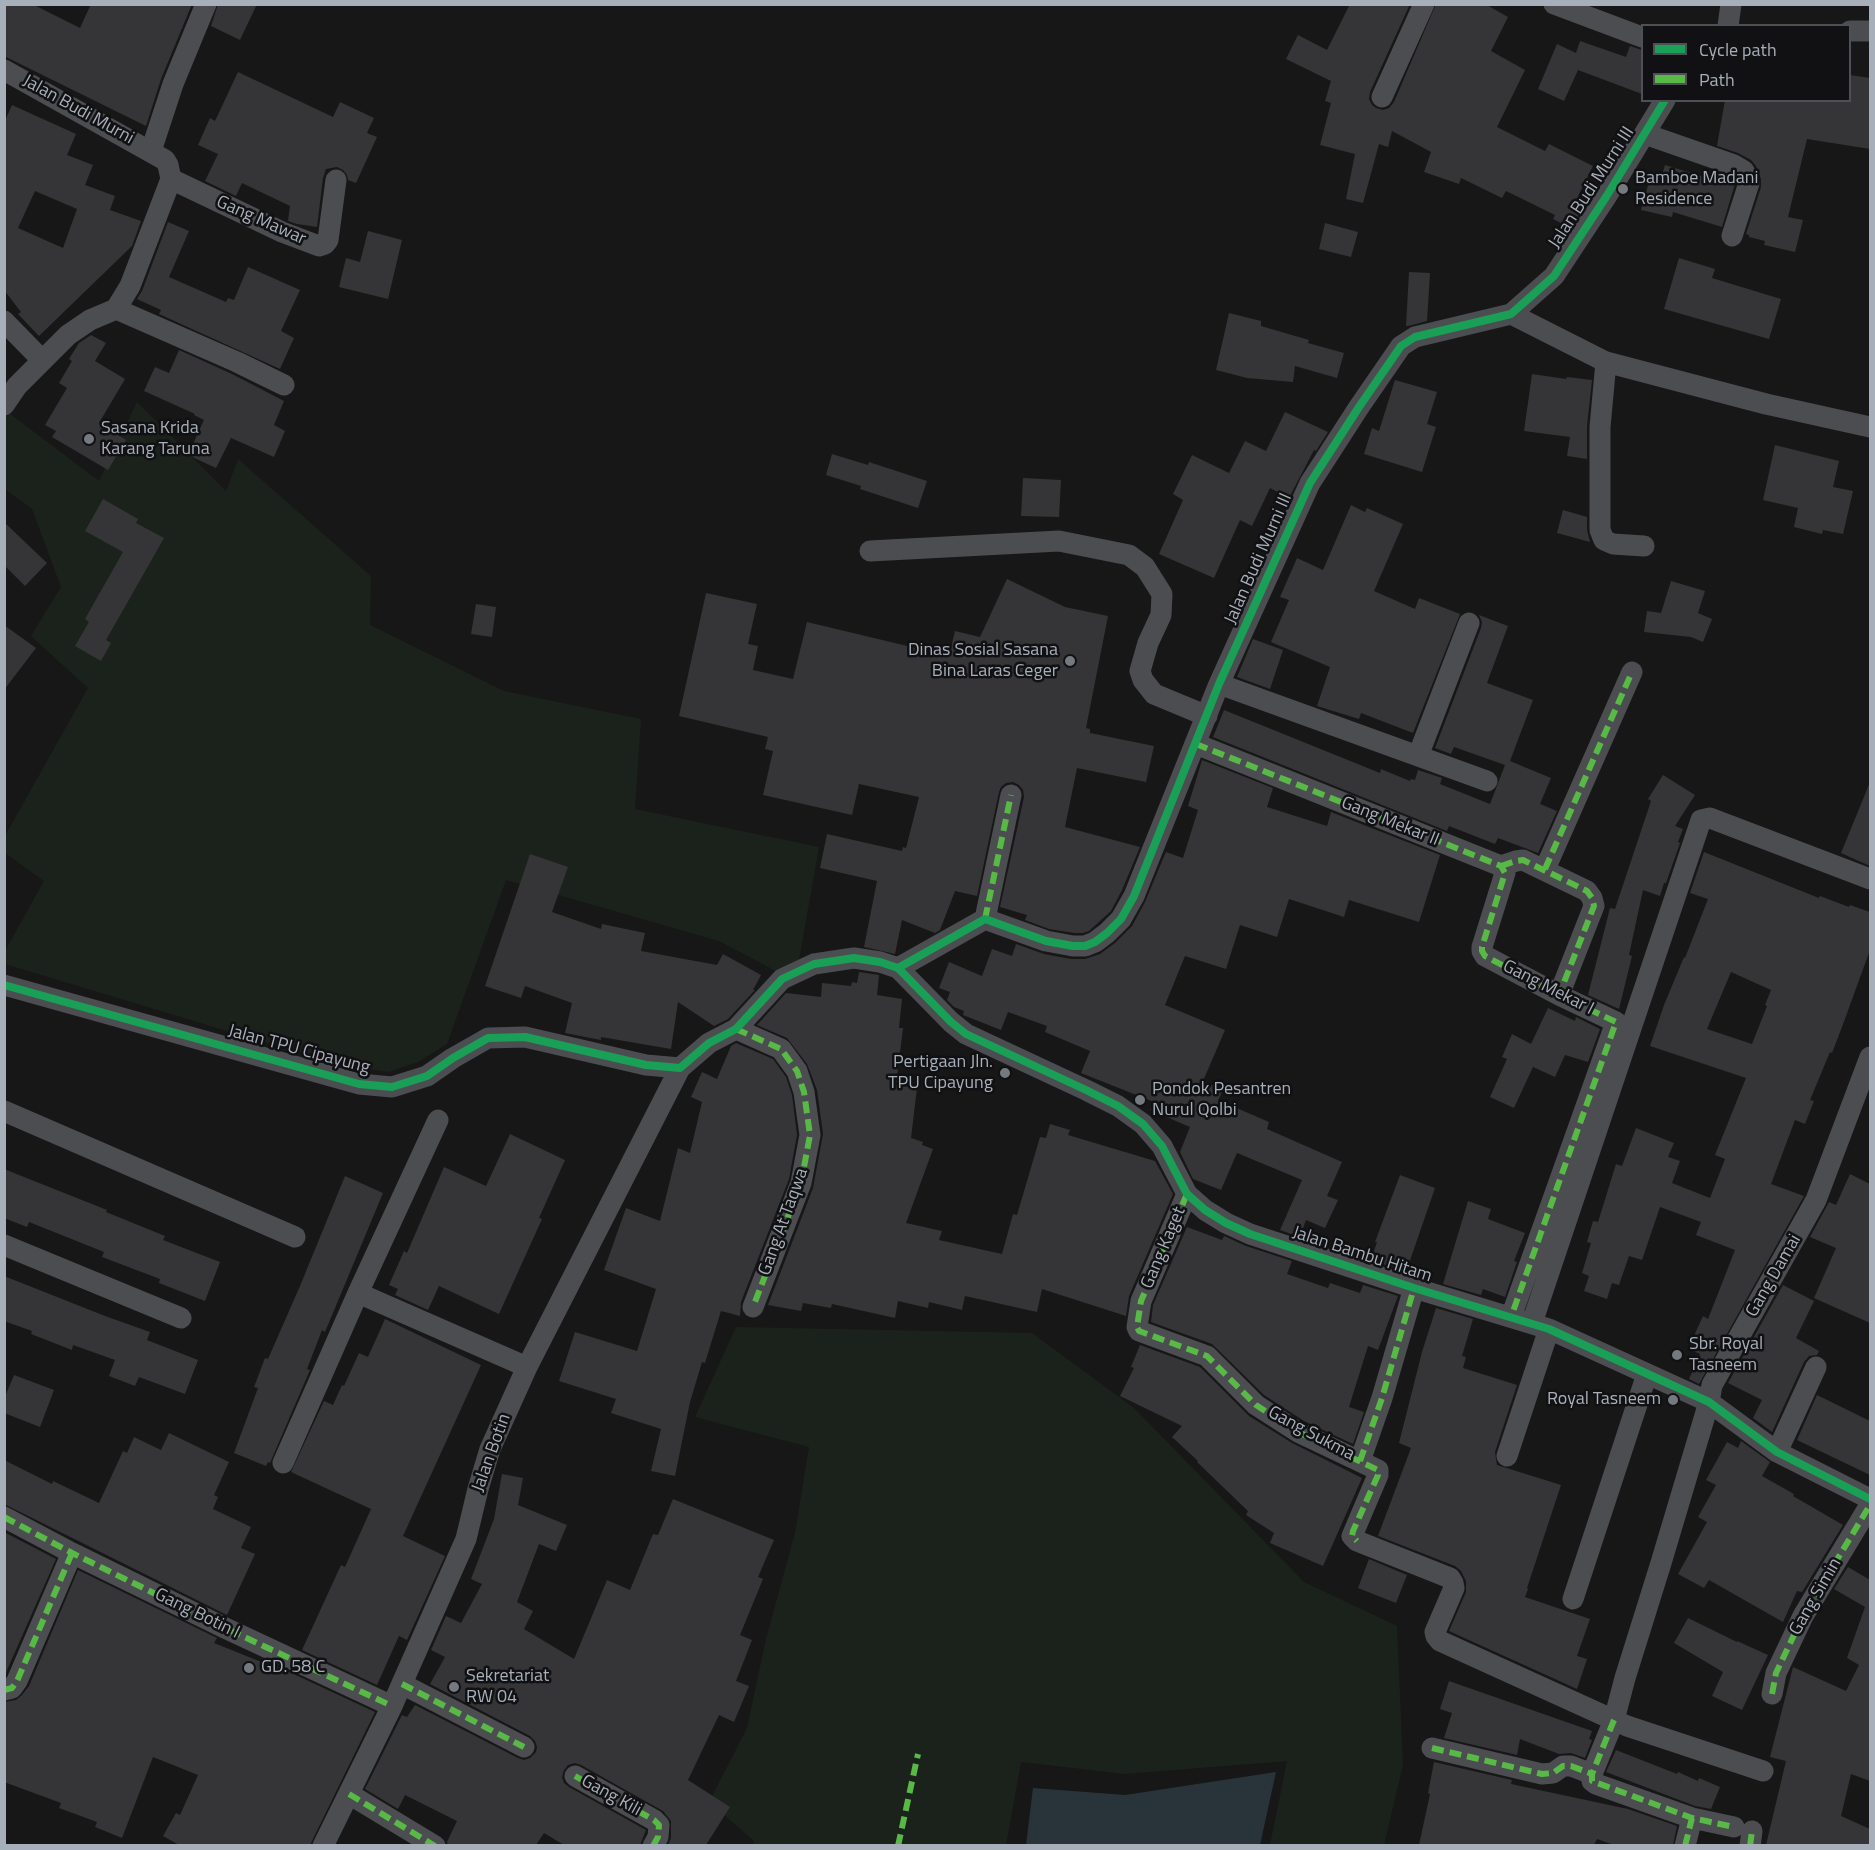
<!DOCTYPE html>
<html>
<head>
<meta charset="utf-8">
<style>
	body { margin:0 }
	#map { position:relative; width:1875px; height:1850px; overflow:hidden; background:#171717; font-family:"Titillium Web",sans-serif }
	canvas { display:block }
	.frame { position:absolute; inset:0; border:6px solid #a7afba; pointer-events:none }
	.legend { position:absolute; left:1641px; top:24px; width:210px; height:78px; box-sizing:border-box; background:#111113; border:2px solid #4d5056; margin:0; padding:8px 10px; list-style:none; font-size:18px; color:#a7afba }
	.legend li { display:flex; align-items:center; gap:12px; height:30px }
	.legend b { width:30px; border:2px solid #4d5056 }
</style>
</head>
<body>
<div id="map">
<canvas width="1875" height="1850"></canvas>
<div class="frame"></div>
<ul class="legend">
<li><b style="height:8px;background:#1a9f57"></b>Cycle path</li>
<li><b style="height:8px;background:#58b947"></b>Path</li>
</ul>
</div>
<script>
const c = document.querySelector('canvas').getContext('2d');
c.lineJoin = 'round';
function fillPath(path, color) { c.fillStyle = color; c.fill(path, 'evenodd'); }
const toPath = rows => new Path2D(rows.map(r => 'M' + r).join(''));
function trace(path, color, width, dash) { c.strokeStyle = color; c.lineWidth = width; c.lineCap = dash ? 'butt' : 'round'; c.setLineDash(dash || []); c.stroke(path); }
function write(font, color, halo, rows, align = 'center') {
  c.font = font + ' "Titillium Web",sans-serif'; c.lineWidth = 5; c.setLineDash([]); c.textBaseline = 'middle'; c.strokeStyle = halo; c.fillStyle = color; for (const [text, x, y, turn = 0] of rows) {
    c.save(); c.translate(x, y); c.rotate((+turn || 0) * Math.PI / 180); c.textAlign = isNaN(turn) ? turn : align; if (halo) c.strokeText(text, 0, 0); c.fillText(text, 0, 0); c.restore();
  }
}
fillPath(toPath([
	[137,402,226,491,238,459,371,576,370,625,504,691,641,719,635,809,819,847,799,960,776,971,719,941,506,880,447,1044,418,1062,389,1072,354,1067,280,1047,5,964,5,951,44,881,5,853,5,836,88,688,31,636,61,587,32,509,5,489,5,410,99,481],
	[736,1327,1032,1333,1134,1408,1304,1582,1397,1626,1403,1765,1384,1845,1270,1845,1287,1761,1125,1774,1021,1762,1006,1845,754,1845,753,1840,709,1802,747,1728,766,1639,795,1533,809,1447,695,1417]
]), '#1b221b');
fillPath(toPath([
	[1276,1772,1260,1845,1026,1845,1033,1788,1125,1795]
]), '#29343a');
fillPath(toPath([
	[4,4,32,4,80,28,91,4,192,4,161,79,146,126,4,56],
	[218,4,257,4,240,40,211,26],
	[1350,4,1410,4,1370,92,1369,99,1372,105,1376,108,1383,110,1389,108,1394,102,1436,4,1485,4,1508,17,1491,51,1525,70,1497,127,1545,151,1549,144,1593,166,1578,196,1588,201,1570,228,1553,219,1555,215,1506,191,1502,198,1461,178,1459,184,1424,172,1431,152,1392,131,1388,147,1379,144,1363,203,1346,199,1355,154,1320,145,1331,103,1325,101,1331,81,1286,59,1298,35,1327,50],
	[1580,41,1626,57,1630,46,1642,50,1642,94,1578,70,1564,101,1538,89,1557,44,1576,53],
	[238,72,333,117,340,102,374,118,367,133,377,137,356,183,348,180,347,175,343,170,337,167,326,169,323,178,317,227,297,224,288,221,290,206,242,183,236,196,205,181,218,154,198,145,210,118,215,121],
	[1850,75,1870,78,1870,149,1807,139,1788,217,1803,220,1795,252,1764,245,1765,241,1749,237,1749,235,1746,234,1761,187,1761,179,1756,166,1751,160,1738,153,1717,146,1725,100,1850,100],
	[12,105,76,134,67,155,93,165,85,185,115,196,110,210,141,221,132,246,39,336,18,314,21,312,4,290,4,123],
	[35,191,77,209,63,248,18,228],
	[1665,165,1711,179,1712,171,1734,180,1735,184,1722,227,1673,212,1672,217,1641,210,1651,175,1661,178],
	[168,222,189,231,169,277,226,302,228,298,234,300,248,267,300,290,281,331,294,338,280,369,159,314,161,310,137,299,142,291],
	[1325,223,1358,232,1351,257,1319,249],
	[368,231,402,240,388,299,339,287,346,258,360,262],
	[1679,258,1715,269,1712,278,1781,299,1769,339,1664,309],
	[1409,272,1430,273,1427,321,1408,326,1406,326],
	[1229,313,1261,321,1261,326,1309,340,1308,343,1344,353,1337,378,1295,366,1293,382,1247,378,1216,370],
	[91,335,106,343,95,361,125,379,99,423,126,440,108,470,52,437,56,431,45,425,67,388,59,383,72,361,69,359,79,343],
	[179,350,232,374,284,401,274,425,285,431,274,457,231,438,216,468,188,455,204,420,194,415,195,414,144,391,155,367,169,373],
	[1532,374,1566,379,1567,377,1592,380,1587,426,1587,459,1567,456,1570,437,1524,431],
	[1395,380,1437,392,1427,424,1436,427,1422,472,1364,454,1372,428,1379,431],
	[1285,412,1328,432,1316,451,1314,450,1289,498,1270,488,1252,526,1240,520,1214,578,1159,554,1183,500,1173,494,1192,455,1229,473,1245,441,1266,451],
	[1775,445,1839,461,1833,487,1853,491,1843,534,1823,530,1822,534,1794,527,1798,508,1763,500],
	[832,454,868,465,869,462,927,481,918,508,860,489,861,486,826,475],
	[1023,478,1061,480,1059,517,1021,516],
	[103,499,138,519,136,523,164,538,106,640,111,643,101,661,75,646,89,622,85,619,123,552,85,531],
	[1351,505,1365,512,1367,508,1403,524,1374,591,1415,609,1419,598,1460,614,1413,733,1361,713,1359,719,1317,706,1330,667,1271,642,1289,600,1280,597,1297,558,1323,570],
	[1563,510,1587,517,1587,530,1590,542,1557,533],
	[4,522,47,563,25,586,4,565],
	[1007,579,1065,607,1108,616,1086,728,1090,729,1090,733,1154,746,1146,782,1077,768,1065,827,1140,847,1122,890,1111,911,1089,931,1083,933,1074,933,1049,929,1025,920,1027,915,1000,907,1024,797,1023,790,1019,785,1013,782,1006,783,1001,787,999,792,977,896,955,891,940,930,935,933,902,920,895,954,864,947,877,881,820,868,827,834,902,851,903,847,906,848,919,797,859,784,852,815,763,795,773,751,765,749,768,737,679,716,706,593,757,604,748,644,758,646,753,670,793,679,807,622,949,656,955,631,980,637],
	[1671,581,1705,591,1698,613,1712,619,1703,642,1691,637,1644,632,1647,611,1661,613],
	[476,604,496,607,492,637,471,634],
	[1479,615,1508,626,1487,683,1533,700,1510,761,1551,778,1540,804,1557,811,1538,853,1498,838,1495,844,1449,826,1447,831,1213,737,1224,710,1380,773,1381,769,1410,781,1411,779,1415,780,1418,770,1442,778,1440,784,1490,804,1505,765,1454,747,1451,754,1435,748,1481,628,1482,622],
	[4,625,36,648,4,690],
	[1253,639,1283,650,1270,689,1237,677],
	[1202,760,1273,788,1267,807,1327,826,1331,812,1440,855,1419,922,1349,900,1344,917,1289,899,1277,937,1240,925,1226,969,1185,956,1165,1005,1225,1030,1203,1081,1223,1090,1218,1100,1269,1122,1267,1129,1342,1162,1327,1196,1338,1200,1325,1228,1306,1220,1300,1237,1280,1230,1302,1180,1237,1153,1221,1190,1193,1179,1180,1152,1190,1127,1150,1110,1154,1102,1081,1073,1090,1051,1045,1032,1047,1026,1008,1012,1001,1030,963,1015,964,1011,954,1007,947,1000,950,992,939,988,949,962,982,976,992,949,1012,956,1016,944,1044,954,1071,959,1085,959,1100,954,1115,943,1132,926,1145,902,1165,854,1166,852,1183,858,1198,810,1188,806],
	[1663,775,1695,795,1675,826,1683,829,1678,842,1680,843,1666,883,1664,883,1660,896,1643,890,1629,955,1632,956,1619,1009,1588,995,1610,908,1615,909,1651,801,1648,799],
	[1870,782,1870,866,1841,853],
	[1704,852,1819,898,1820,896,1849,907,1850,905,1870,912,1870,950,1842,1027,1832,1053,1830,1052,1810,1100,1814,1101,1805,1124,1795,1120,1771,1184,1804,1196,1699,1384,1689,1379,1700,1354,1688,1349,1703,1316,1708,1319,1735,1250,1696,1235,1701,1222,1660,1207,1642,1260,1629,1256,1619,1285,1612,1283,1607,1299,1584,1291,1589,1276,1582,1273,1591,1243,1587,1242,1593,1221,1598,1222,1616,1164,1622,1166,1636,1128,1674,1143,1668,1157,1680,1161,1672,1183,1710,1198,1725,1159,1715,1155,1746,1078,1650,1046,1664,1005,1684,957,1685,958,1708,899,1690,893],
	[1731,972,1771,990,1765,1005,1767,1006,1752,1044,1707,1029],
	[530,854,568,867,552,912,601,929,602,924,645,933,641,951,717,965,723,954,761,975,753,990,755,990,728,1019,714,1026,678,1002,671,1049,601,1037,601,1040,565,1033,572,1003,525,986,521,998,485,986],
	[859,972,879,975,877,995,902,999,899,1028,903,1028,896,1085,917,1088,911,1138,923,1142,922,1145,933,1149,906,1223,942,1231,939,1240,1002,1254,1013,1214,1017,1215,1040,1137,1046,1138,1050,1124,1070,1130,1068,1135,1155,1161,1173,1194,1129,1296,1126,1316,1042,1289,1037,1312,965,1296,962,1310,929,1302,928,1308,898,1301,895,1318,832,1304,831,1308,803,1303,801,1311,768,1305,813,1188,823,1134,817,1090,807,1064,787,1038,757,1025,786,993,821,997,822,983,851,986,852,982,857,983],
	[1548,1008,1575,1021,1576,1017,1600,1029,1588,1062,1565,1055,1555,1077,1533,1067,1514,1108,1490,1097,1507,1059,1502,1057,1512,1034,1531,1044],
	[736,1043,773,1059,786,1077,792,1095,797,1135,789,1179,741,1302,740,1316,721,1311,705,1363,702,1362,690,1402,675,1476,651,1471,661,1429,611,1413,616,1399,559,1381,575,1332,637,1351,656,1289,604,1270,626,1208,660,1221,678,1148,690,1153,702,1102,691,1097,702,1072,717,1079,731,1046],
	[510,1134,565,1160,539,1218,542,1219,499,1314,439,1286,428,1310,395,1295,398,1289,389,1285,404,1251,407,1253,444,1167,486,1186],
	[4,1169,107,1210,106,1212,165,1236,163,1240,220,1262,205,1301,159,1283,160,1279,102,1257,104,1252,29,1222,27,1227,4,1218],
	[1850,1174,1870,1184,1870,1323,1814,1298,1836,1248,1810,1237,1829,1202,1836,1205],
	[1400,1175,1435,1188,1406,1272,1371,1260,1377,1242,1375,1242],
	[345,1176,383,1193,325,1332,322,1330,307,1369,310,1370,270,1463,268,1462,266,1466,234,1453,258,1388,254,1387,265,1358,268,1359,300,1286],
	[1468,1201,1491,1209,1488,1219,1525,1233,1514,1261,1517,1262,1505,1297,1483,1289,1481,1295,1443,1284],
	[1187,1227,1222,1240,1224,1236,1246,1246,1292,1261,1287,1274,1328,1288,1330,1283,1360,1293,1363,1285,1398,1296,1378,1350,1368,1346,1349,1407,1364,1412,1353,1444,1304,1421,1264,1395,1212,1344,1151,1322,1153,1305],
	[4,1276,105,1316,150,1332,147,1340,198,1360,185,1394,139,1377,135,1386,109,1376,115,1360,73,1345,72,1350,31,1334,32,1331,4,1321],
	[1783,1285,1814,1301,1796,1338,1819,1351,1817,1355,1809,1356,1804,1362,1772,1432,1753,1418,1762,1400,1728,1383],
	[1436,1308,1473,1319,1462,1356,1466,1357,1463,1368,1517,1385,1495,1452,1497,1465,1561,1485,1527,1588,1528,1589,1525,1597,1590,1619,1577,1656,1587,1659,1577,1689,1449,1631,1466,1592,1466,1581,1461,1571,1455,1566,1378,1536,1411,1448,1399,1443,1422,1352],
	[385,1319,481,1365,403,1536,445,1556,407,1640,399,1636,377,1685,302,1650,341,1565,345,1567,371,1509,291,1472,324,1401,333,1405,342,1385,344,1386,359,1353,368,1357],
	[1140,1345,1200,1367,1249,1416,1292,1443,1362,1478,1323,1566,1270,1543,1274,1533,1246,1515,1248,1511,1197,1462,1198,1461,1172,1437,1182,1426,1120,1396,1134,1368,1131,1367],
	[14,1375,54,1390,40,1427,4,1413,4,1399],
	[1817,1395,1870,1421,1870,1475,1797,1440],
	[169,1433,229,1462,214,1495,218,1497,213,1509,251,1527,241,1548,255,1554,227,1615,4,1504,4,1460,52,1484,53,1481,99,1503,123,1451,127,1453,134,1437,161,1450],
	[1741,1441,1770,1462,1762,1476,1794,1494,1793,1496,1843,1525,1802,1592,1797,1591,1783,1622,1709,1580,1704,1588,1678,1574,1707,1522,1698,1517,1716,1485,1706,1480,1727,1442,1738,1448],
	[502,1474,523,1478,518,1505,567,1525,556,1551,539,1544,517,1602,533,1611,524,1629,574,1659,607,1580,630,1590,653,1534,658,1535,673,1499,774,1540,758,1577,763,1579,740,1635,752,1640,736,1681,749,1686,734,1722,719,1715,688,1780,730,1807,706,1845,668,1845,671,1838,671,1821,663,1811,581,1765,575,1763,568,1765,564,1770,562,1777,564,1783,569,1787,646,1830,640,1845,564,1845,544,1833,536,1845,448,1845,447,1842,457,1821,405,1795,398,1809,365,1789,402,1715,407,1717,415,1705,518,1758,524,1760,530,1758,536,1752,537,1747,535,1741,530,1736,430,1684,445,1657,431,1650,446,1616,461,1623,482,1584,471,1579,494,1519],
	[4,1532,56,1559,4,1677],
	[1369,1559,1407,1575,1396,1603,1358,1588],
	[1848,1567,1870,1580,1870,1781,1851,1774,1841,1816,1870,1829,1870,1845,1766,1845,1786,1761,1770,1757,1793,1667,1846,1691,1859,1665,1847,1658,1865,1607,1834,1589],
	[78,1570,217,1638,214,1643,269,1665,270,1663,375,1712,310,1845,179,1845,163,1836,176,1813,180,1815,198,1775,153,1757,122,1838,95,1827,97,1822,59,1808,61,1803,4,1782,4,1702,16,1700,22,1695,29,1686],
	[1688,1618,1737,1642,1737,1641,1768,1655,1742,1710,1712,1696,1723,1672,1674,1643],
	[1449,1681,1592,1731,1589,1739,1592,1740,1585,1758,1571,1753,1559,1754,1520,1739,1517,1755,1444,1738,1452,1713,1440,1709],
	[1616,1750,1677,1774,1678,1772,1698,1781,1699,1778,1720,1787,1711,1809,1695,1806,1606,1772],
	[1434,1762,1512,1780,1511,1784,1628,1809,1677,1826,1673,1845,1614,1845,1597,1839,1594,1845,1419,1845,1430,1794,1428,1793]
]), '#353537');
trace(toPath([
	[1554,4,1642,37],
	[1728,26,1731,4],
	[1850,31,1870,31],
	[4,70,165,160,168,165,171,179,130,286,116,309,90,320,68,335,17,386,4,405],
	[1382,97,1424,4],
	[1645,134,1734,165,1744,171,1749,183,1732,236],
	[151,151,173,84,206,4],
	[171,179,282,232,319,246,325,244,328,240,336,180],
	[116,309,237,362,284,385],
	[1511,314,1606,362,1766,404,1870,427],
	[4,321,42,360],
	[1606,362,1600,427,1600,530,1604,540,1613,544,1644,546],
	[870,551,1059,541,1129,555,1145,567,1162,594,1161,615,1148,643,1140,671,1143,680,1154,694,1207,716],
	[1469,623,1418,756,1487,781],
	[1219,684,1418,756],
	[1196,744,1501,866,1505,873,1482,947,1482,951,1485,956,1559,995,1616,1022,1511,1317],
	[1501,866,1516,861,1523,860,1587,891,1592,898,1594,906,1559,995],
	[1545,869,1632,672],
	[985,919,1011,795],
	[898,968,985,919,1046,941,1073,946,1085,946,1095,942,1107,933,1121,919,1134,896,1219,684,1310,483,1359,407,1401,346,1415,337,1511,314,1554,276,1606,197,1665,100],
	[4,985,359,1084,392,1087,427,1076,453,1058,488,1038,525,1037,646,1065,680,1068,709,1043,736,1029,782,979,814,964,854,958,880,962,898,968,951,1022,966,1034,1086,1090,1118,1106,1143,1124,1162,1146,1187,1194,1205,1210,1226,1223,1250,1234,1414,1288,1549,1329,1709,1402,1777,1452,1870,1499],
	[736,1029,781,1049,797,1071,804,1092,810,1135,801,1183,753,1307],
	[4,1111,295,1237],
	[1187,1194,1141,1301,1137,1327,1139,1331,1207,1356,1256,1405,1298,1432,1378,1470,1378,1475,1352,1536,1357,1541,1450,1578,1453,1583,1454,1588,1435,1632,1436,1636,1440,1641,1627,1726,1763,1771],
	[4,1245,181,1318],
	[358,1293,527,1367],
	[1532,1323,1701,820,1710,818,1870,879],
	[1777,1452,1816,1367],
	[1507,1456,1549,1329],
	[1360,1461,1382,1398,1414,1288],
	[283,1463,358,1293,438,1120],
	[4,1517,72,1553,225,1628,392,1706],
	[1573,1599,1647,1374],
	[402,1684,524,1747],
	[4,1690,12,1688,17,1681,72,1553],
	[1772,1694,1776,1673,1803,1616,1870,1505],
	[1432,1748,1542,1774,1553,1773,1563,1766,1571,1766,1592,1774],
	[575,1776,654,1820,659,1825,658,1837,653,1846],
	[349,1794,435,1846],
	[1734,1827,1692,1818,1596,1784,1592,1781,1592,1774,1614,1720,1625,1678,1661,1563,1709,1402,1712,1385,1816,1200,1870,1057],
	[323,1846,392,1706,466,1539,478,1489,490,1449,527,1367,680,1068],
	[1685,1846,1692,1818],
	[1750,1846,1752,1831]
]), '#4b4d50', 21);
trace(toPath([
	[1196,744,1501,866,1505,873,1482,947,1482,951,1485,956,1559,995,1616,1022,1511,1317],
	[1501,866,1516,861,1523,860,1587,891,1592,898,1594,906,1559,995],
	[1545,869,1632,672],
	[985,919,1011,795],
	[736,1029,781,1049,797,1071,804,1092,810,1135,801,1183,753,1307],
	[1187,1194,1141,1301,1137,1327,1139,1331,1207,1356,1256,1405,1298,1432,1378,1470,1378,1475,1353,1531,1352,1536,1357,1541],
	[1360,1461,1382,1398,1414,1288],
	[4,1517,72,1553,225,1628,392,1706],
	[402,1684,524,1747],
	[4,1690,12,1688,17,1681,72,1553],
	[1772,1694,1776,1673,1803,1616,1870,1505],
	[1614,1720,1592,1774,1592,1781,1692,1818,1734,1827],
	[1432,1748,1542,1774,1553,1773,1563,1766,1571,1766,1592,1774],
	[575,1776,654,1820,659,1825,658,1837,653,1846],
	[349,1794,435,1846],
	[898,1846,918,1754],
	[1685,1846,1692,1818],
	[1750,1846,1752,1831]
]), '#58b947', 6, [12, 6]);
trace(toPath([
	[898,968,985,919,1046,941,1073,946,1085,946,1095,942,1107,933,1121,919,1134,896,1219,684,1310,483,1359,407,1401,346,1415,337,1511,314,1554,276,1606,197,1665,100],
	[4,985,359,1084,392,1087,427,1076,453,1058,488,1038,525,1037,646,1065,680,1068,709,1043,736,1029,782,979,814,964,854,958,880,962,898,968,951,1022,966,1034,1086,1090,1118,1106,1143,1124,1162,1146,1187,1194,1205,1210,1226,1223,1250,1234,1414,1288,1549,1329,1709,1402,1777,1452,1870,1499]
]), '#1a9f57', 8);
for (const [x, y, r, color] of [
	[1623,189,6,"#757a81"],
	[89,439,6,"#757a81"],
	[1070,661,6,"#757a81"],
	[1005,1073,6,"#757a81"],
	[1140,1100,6,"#757a81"],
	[1677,1355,6,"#757a81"],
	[1673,1400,6,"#757a81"],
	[249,1668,6,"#757a81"],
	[454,1687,6,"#757a81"]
]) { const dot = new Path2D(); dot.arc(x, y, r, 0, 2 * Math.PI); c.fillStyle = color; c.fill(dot); trace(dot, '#111113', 2); }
write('18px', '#a7afba', '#111113', [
	["Jalan Budi Murni",78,110,29],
	["Jalan Budi Murni III",1592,188,-57],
	["Gang Mawar",261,221,24],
	["Jalan Budi Murni III",1259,559,-66],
	["Gang Mekar II",1390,822,22],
	["Gang Mekar I",1548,988,27],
	["Jalan TPU Cipayung",299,1050,15],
	["Gang At Taqwa",784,1222,-70],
	["Gang Kaget",1164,1248,-67],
	["Jalan Bambu Hitam",1362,1255,18],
	["Gang Damai",1774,1276,-60],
	["Gang Sukma",1311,1434,28],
	["Jalan Botin",492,1453,-70],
	["Gang Simin",1816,1597,-60],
	["Gang Botin I",197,1614,26],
	["Gang Kili",611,1796,29]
]);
write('18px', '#a7afba', '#111113', [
	["Bamboe Madani",1635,179],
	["Residence",1635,200],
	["Sasana Krida",101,429],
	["Karang Taruna",101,450],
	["Dinas Sosial Sasana",1058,651,"right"],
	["Bina Laras Ceger",1058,672,"right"],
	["Pertigaan Jln.",993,1063,"right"],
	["TPU Cipayung",993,1084,"right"],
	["Pondok Pesantren",1152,1090],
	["Nurul Qolbi",1152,1111],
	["Sbr. Royal",1689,1345],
	["Tasneem",1689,1366],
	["Royal Tasneem",1661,1400,"right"],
	["GD. 58 C",261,1668],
	["Sekretariat",466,1677],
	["RW 04",466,1698]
], 'left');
</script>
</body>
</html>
